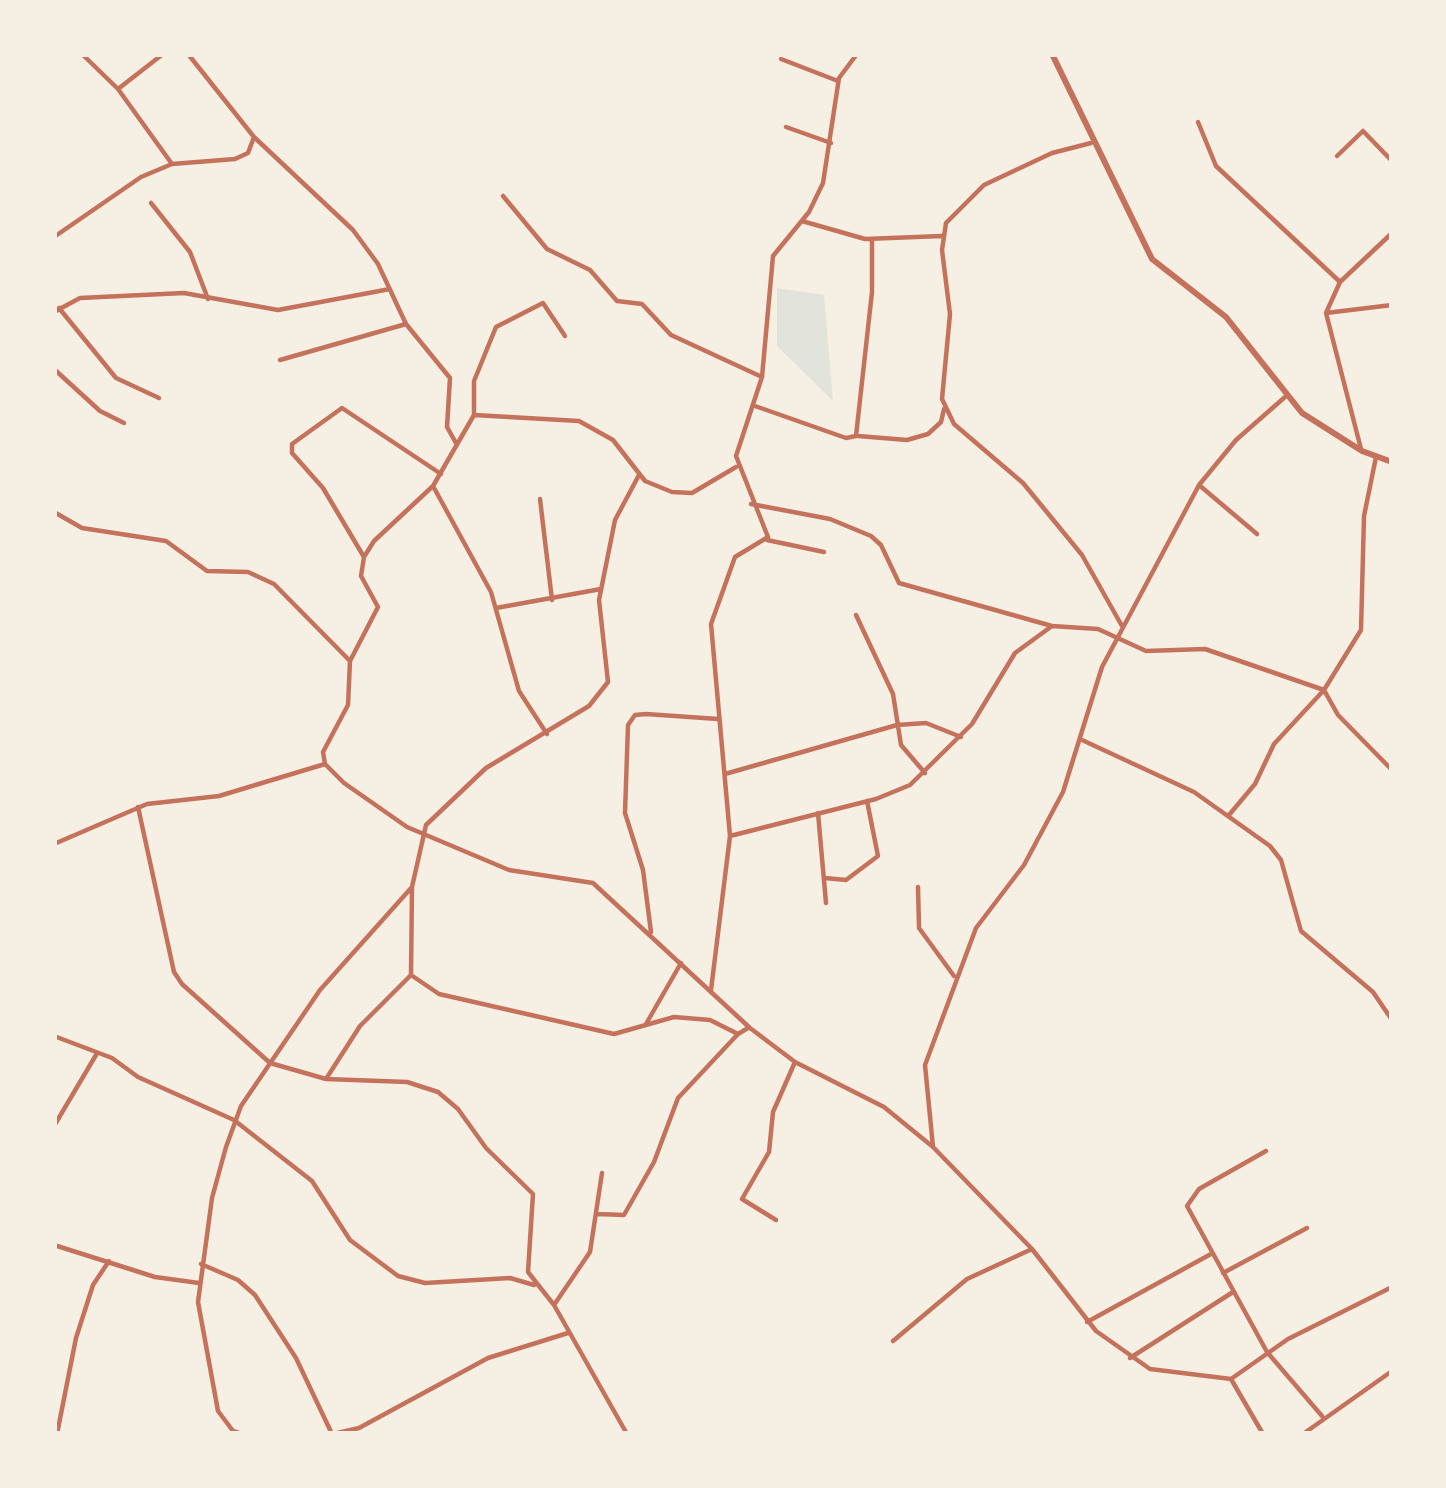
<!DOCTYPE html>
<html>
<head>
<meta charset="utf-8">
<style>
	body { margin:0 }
	#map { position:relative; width:1446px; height:1488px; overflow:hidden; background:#f6efe4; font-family:Commissioner,sans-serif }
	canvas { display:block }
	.frame { position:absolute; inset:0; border:57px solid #f6efe4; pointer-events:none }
</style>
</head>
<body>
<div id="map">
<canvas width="1446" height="1488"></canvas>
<div class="frame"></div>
</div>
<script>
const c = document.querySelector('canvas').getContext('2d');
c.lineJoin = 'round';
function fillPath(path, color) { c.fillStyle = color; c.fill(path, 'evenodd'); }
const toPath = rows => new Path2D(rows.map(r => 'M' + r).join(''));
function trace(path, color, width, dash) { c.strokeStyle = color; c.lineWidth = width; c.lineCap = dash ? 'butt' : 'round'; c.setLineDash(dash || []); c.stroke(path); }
fillPath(toPath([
	[777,288,824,295,833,401,777,346]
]), '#e2e4dc');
trace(toPath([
	[82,54,118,89,172,164],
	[188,54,254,137,353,230,378,264,406,324,450,378,447,427,456,443],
	[781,59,838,81],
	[118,89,163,54],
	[1198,122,1216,166,1339,281],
	[786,127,831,143],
	[1091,143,1052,153,984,185,946,223,942,250,950,314,942,399,954,424,1023,483,1082,555,1122,626],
	[1337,156,1363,131,1392,161],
	[503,196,547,249,590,270,617,301,642,304,671,335,762,377],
	[151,203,190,252,208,299],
	[802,221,865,239,942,236],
	[54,237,141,177,172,164,235,159,248,153,254,137],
	[59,308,116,378,159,398],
	[54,312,80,298,184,293,278,310,390,289],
	[1326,313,1392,305],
	[280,360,406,324],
	[54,369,100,411,124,423],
	[755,406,846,438,856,436,872,292,872,239],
	[474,415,474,381,496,327,543,303,565,336],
	[858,436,907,440,928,434,941,422,944,409],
	[1361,449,1326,313,1340,282,1392,233],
	[639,475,615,520,599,600,608,682,589,706,486,768,426,825,412,887,411,975,439,994,614,1034,674,1017,710,1020,738,1034,748,1028],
	[1199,485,1257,534],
	[433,486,491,592,519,691,547,734],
	[540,499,552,600],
	[751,504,830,519,871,536,881,545,899,583,1052,626],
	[54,512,82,528,166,541,207,571,248,572,274,584,350,661,348,705,323,752,325,764,344,783,407,827,509,870,593,883,750,1028,795,1062,884,1107,933,1147,1032,1249,1096,1331,1150,1369,1231,1379,1263,1434],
	[767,540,824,552],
	[364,557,374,541,433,486,474,415,579,421,613,440,645,481,672,492,692,493,736,467],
	[496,608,601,589],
	[856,615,893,694,901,745,925,773],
	[350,661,378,607,361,576,364,557,323,488,292,453,292,444,342,408,441,474],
	[1082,740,1194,792,1270,846,1281,860,1301,931,1373,992,1392,1020],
	[725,774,897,725,926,723,961,737],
	[138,807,174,972,182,984,270,1063,326,1079,407,1082,438,1092,458,1109,486,1148,533,1194,528,1272,554,1305,627,1434],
	[818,813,826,903],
	[1229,815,1255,784,1274,744,1324,690,1361,630,1364,516,1376,457],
	[730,836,876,799,910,785,972,724,1015,653,1052,626,1098,629,1146,651,1205,649,1324,690,1338,715,1392,770],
	[54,844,147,804,219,796,325,764],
	[825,878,846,880,878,856,867,801],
	[918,887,919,928,954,976],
	[651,932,643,870,625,813,628,725,635,715,646,714,718,719],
	[711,990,730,836,711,624,735,557,768,537,736,456,762,377,773,256,809,212,823,183,839,78,857,54],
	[646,1024,681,963],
	[54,1036,112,1058,138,1077,234,1120,312,1181,350,1240,398,1276,425,1283,510,1278,534,1285],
	[326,1079,360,1026,411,975],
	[54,1126,96,1055],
	[933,1147,925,1065,976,928,1024,865,1063,792,1102,667,1199,485,1236,440,1285,397],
	[1266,1151,1199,1189,1187,1206,1267,1352,1322,1416],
	[597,1214,624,1215,654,1162,678,1098,738,1034],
	[776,1220,742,1199,769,1152,773,1112,795,1062],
	[54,1245,155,1277,199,1283],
	[201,1264,238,1280,255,1295,296,1358,332,1434],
	[1223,1273,1307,1228],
	[554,1305,590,1252,602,1173],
	[1087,1322,1211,1254],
	[893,1341,967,1279,1032,1249],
	[1130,1358,1233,1292],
	[1231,1379,1288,1339,1392,1287],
	[57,1434,76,1338,93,1285,109,1261],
	[242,1434,233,1431,218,1411,198,1302,212,1198,226,1147,241,1106,320,990,412,887],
	[333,1434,359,1428,488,1358,568,1333],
	[1303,1434,1392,1371]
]), '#c5725c', 4.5);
trace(toPath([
	[1052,54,1152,259,1226,317,1302,413,1362,451,1392,462]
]), '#c5725c', 6);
</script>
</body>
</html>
